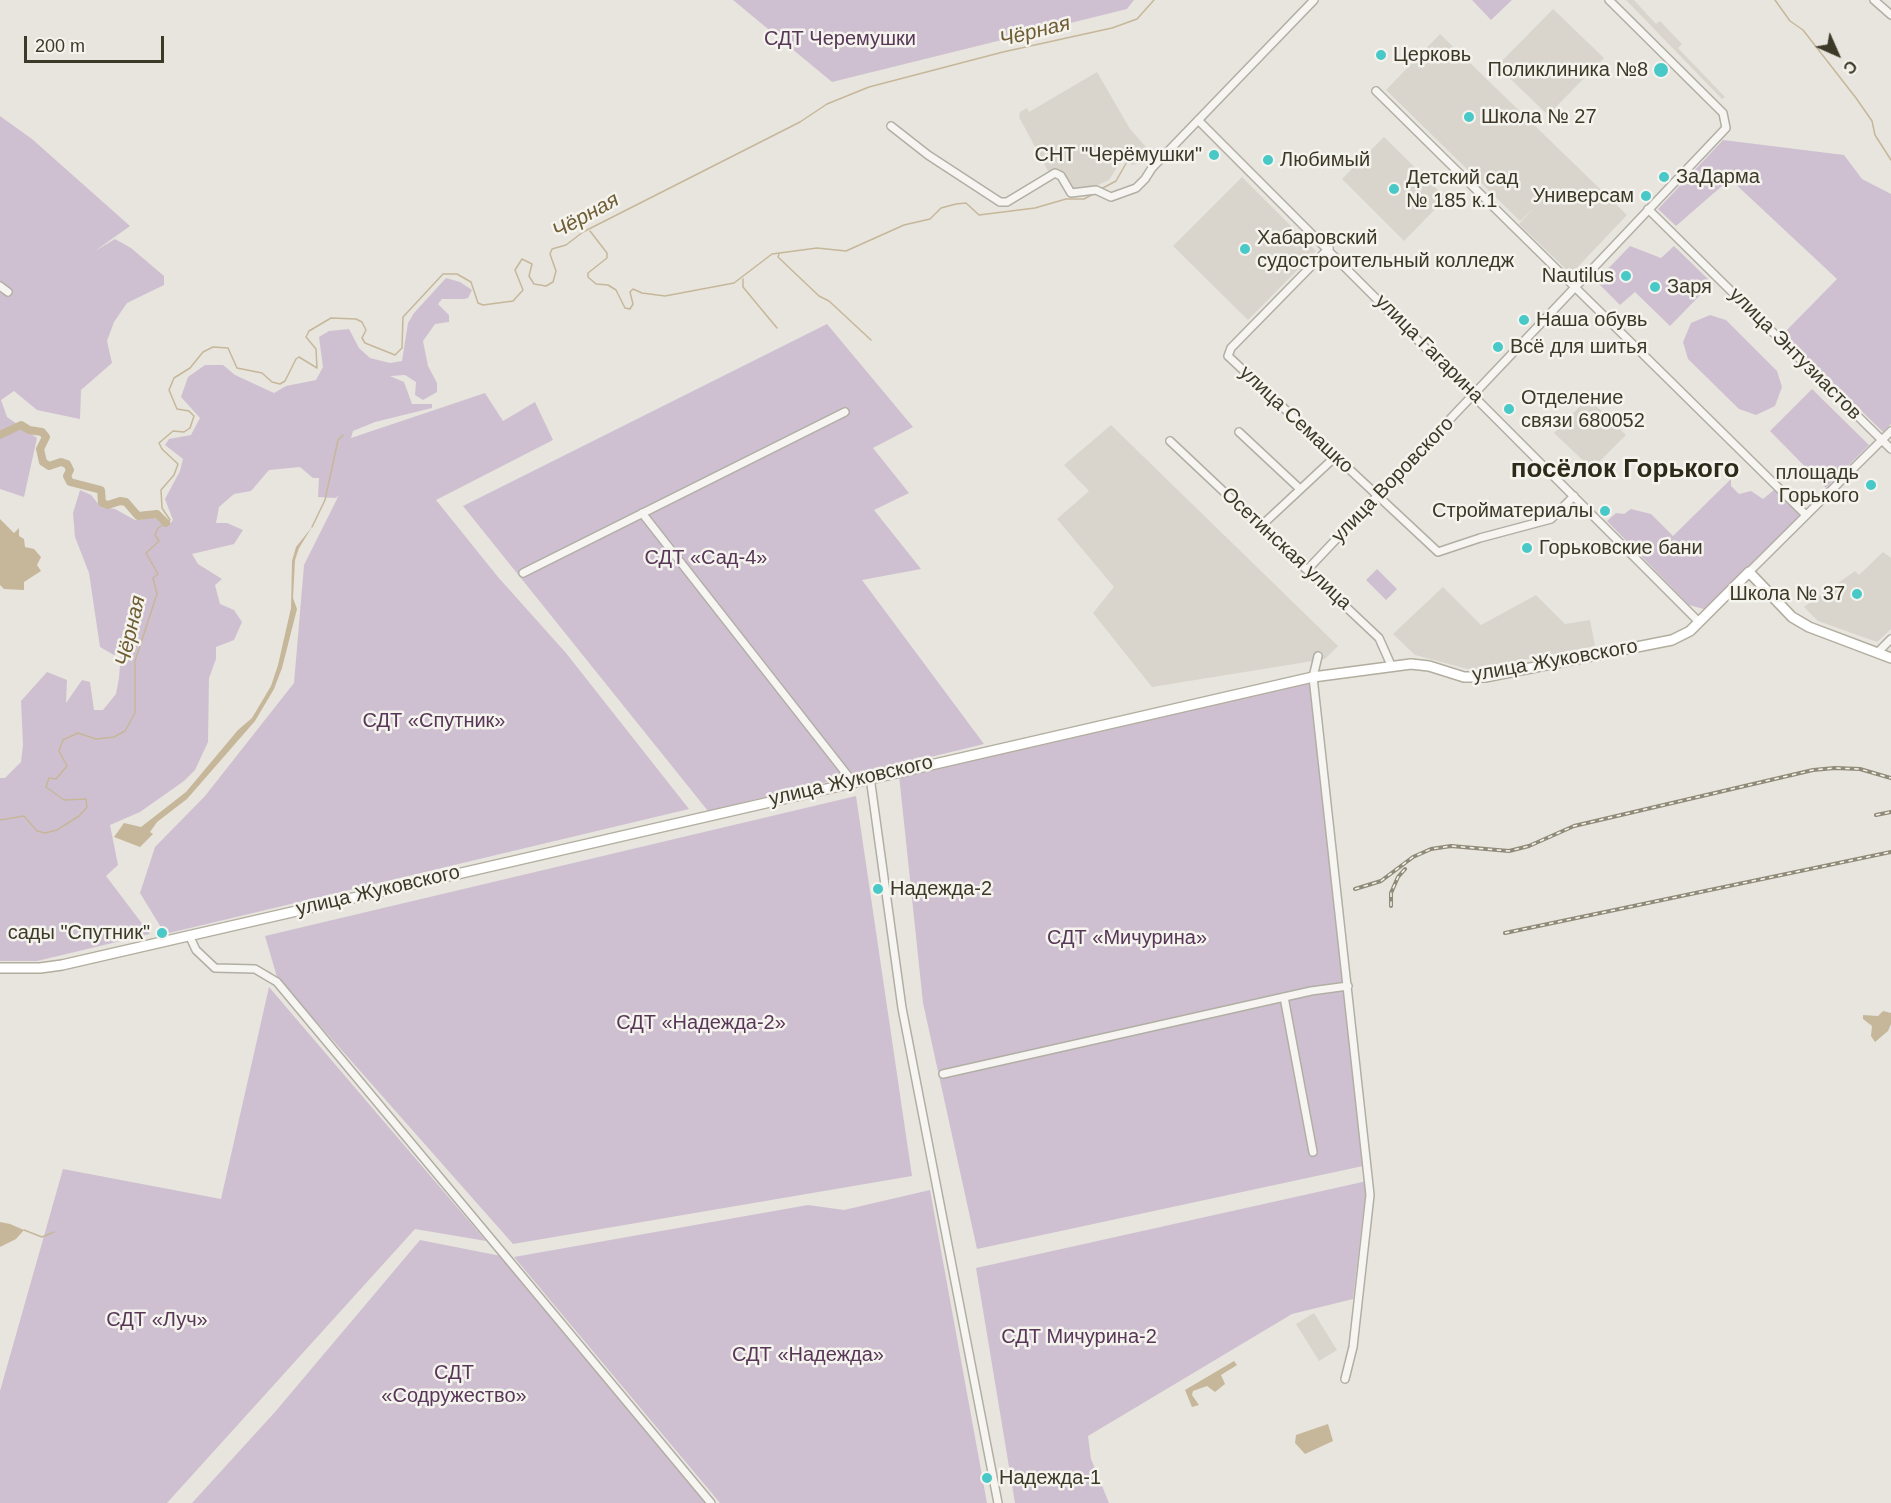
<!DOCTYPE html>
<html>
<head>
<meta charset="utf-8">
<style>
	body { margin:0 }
	#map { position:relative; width:1891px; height:1503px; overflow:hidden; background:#e7e5de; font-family:Arial,sans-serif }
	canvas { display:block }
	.north { position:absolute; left:1807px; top:24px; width:60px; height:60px; -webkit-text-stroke:4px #f5f3ed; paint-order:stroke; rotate:135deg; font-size:16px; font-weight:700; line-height:24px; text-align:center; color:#3d3928 }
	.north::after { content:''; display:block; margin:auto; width:21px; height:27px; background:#3d3928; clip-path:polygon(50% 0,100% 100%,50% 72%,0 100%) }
	.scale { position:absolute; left:24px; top:36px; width:140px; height:27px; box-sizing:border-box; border:3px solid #3d3928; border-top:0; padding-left:8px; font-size:18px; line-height:21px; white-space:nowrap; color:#3d3928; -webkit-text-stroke:4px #f5f3ed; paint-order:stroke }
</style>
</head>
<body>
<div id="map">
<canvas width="1891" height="1503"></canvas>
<div class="north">С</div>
<div class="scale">200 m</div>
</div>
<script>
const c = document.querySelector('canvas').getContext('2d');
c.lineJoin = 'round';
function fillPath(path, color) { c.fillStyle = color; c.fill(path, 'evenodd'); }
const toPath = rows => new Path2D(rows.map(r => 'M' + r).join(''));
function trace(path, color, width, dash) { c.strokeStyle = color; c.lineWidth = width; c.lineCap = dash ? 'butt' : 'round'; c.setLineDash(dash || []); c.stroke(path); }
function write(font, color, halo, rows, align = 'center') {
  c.font = font + ' Arial,sans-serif'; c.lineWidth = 5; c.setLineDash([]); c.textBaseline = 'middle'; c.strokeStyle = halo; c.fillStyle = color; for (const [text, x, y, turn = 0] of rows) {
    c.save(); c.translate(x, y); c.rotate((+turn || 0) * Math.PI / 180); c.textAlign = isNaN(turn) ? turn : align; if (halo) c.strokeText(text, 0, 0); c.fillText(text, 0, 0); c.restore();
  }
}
fillPath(toPath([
	[1626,0,1634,0,1656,24,1660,21,1682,44,1678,48,1725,97,1722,99],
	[1553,9,1604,58,1548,115,1497,66],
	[1440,34,1627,215,1571,274,1519,224,1533,209,1520,221,1386,90],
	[1097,72,1130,129,1154,156,1146,163,1131,165,1125,155,1109,180,1076,195,1059,176,1048,171,1019,117,1020,112,1027,108,1029,112],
	[1384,137,1446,198,1404,241,1342,179],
	[1242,177,1316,251,1248,320,1173,246],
	[1588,398,1626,435,1592,469,1554,433],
	[1111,425,1338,646,1325,659,1152,687,1093,613,1114,587,1057,519,1089,491,1064,465],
	[1883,552,1891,558,1891,629,1877,642,1818,621,1804,607,1855,571,1859,575],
	[1443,587,1481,625,1536,595,1565,624,1590,620,1595,646,1471,670,1415,655,1393,634],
	[1314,1313,1337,1350,1319,1361,1296,1324]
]), '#d9d5cc');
fillPath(toPath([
	[733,0,1134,0,1127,9,832,82],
	[1472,0,1512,0,1491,20],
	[0,116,32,139,130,226,95,251,115,239,131,248,164,276,164,285,127,303,114,322,107,341,112,363,81,390,80,419,37,410,14,391,1,400,7,417,37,438,24,497,0,489],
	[1723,140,1844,155,1862,179,1891,194,1891,424,1883,432,1783,334,1837,279,1730,179,1676,226,1658,209],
	[1630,246,1661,258,1674,246,1712,283,1670,326,1635,292,1620,305,1596,281],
	[446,278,460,282,472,290,468,298,464,299,442,299,438,304,449,315,449,322,435,324,423,341,428,366,437,383,437,392,423,400,415,395,416,382,405,375,390,376,404,382,412,404,432,404,432,408,375,422,353,431,351,438,485,393,503,421,535,402,553,440,436,500,498,577,566,653,689,809,165,934,140,893,155,847,205,796,294,683,304,565,337,499,338,495,336,498,318,497,319,478,313,478,300,467,269,470,251,491,234,494,219,507,216,523,227,523,243,530,234,544,192,554,198,564,222,579,215,585,220,604,234,610,242,622,234,640,216,647,216,659,209,678,208,742,195,770,184,781,140,812,110,825,118,865,106,876,150,934,37,961,0,961,0,778,5,778,21,762,23,745,21,701,47,672,67,680,66,703,82,680,90,682,94,710,103,710,116,694,119,678,121,651,114,655,100,647,89,573,75,537,73,513,80,490,91,495,101,507,115,509,135,520,155,518,167,527,173,520,165,499,180,471,183,459,165,445,169,439,191,435,200,418,181,397,188,377,205,365,223,365,235,375,274,393,286,386,316,380,323,367,319,337,329,331,349,329,359,348,370,358,390,363,402,361,408,323,414,313],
	[1710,315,1726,320,1777,371,1782,387,1775,406,1756,415,1739,409,1688,359,1683,342,1691,323],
	[827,324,913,427,873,448,909,493,874,510,921,569,862,580,984,744,708,811,463,506],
	[1812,389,1869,445,1826,488,1770,431],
	[1731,479,1731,486,1739,494,1751,491,1763,499,1774,490,1801,516,1707,610,1689,605,1607,521,1616,513,1624,514,1631,509,1651,514,1673,536],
	[1377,569,1397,589,1386,600,1366,580],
	[1311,679,1363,1166,977,1249,923,1003,899,775],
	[856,796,912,1176,513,1244,277,977,265,936],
	[269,987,486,1241,415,1229,167,1503,0,1503,0,1391,63,1169,221,1199],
	[1367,1181,1353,1299,1292,1314,1088,1436,1091,1459,1109,1503,1015,1503,976,1268],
	[930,1190,987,1503,720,1503,514,1257,808,1205,844,1210],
	[420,1240,501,1256,710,1503,192,1503,275,1412]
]), '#cfc0d1');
fillPath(toPath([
	[0,519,14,533,19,528,19,536,24,539,25,547,34,549,41,557,37,565,41,571,24,582,24,590,4,589,0,585],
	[312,527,299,548,295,560,293,598,297,609,282,668,274,689,255,721,187,799,157,822,150,832,153,834,140,847,114,837,124,823,141,827,186,792,238,730,252,718,271,686,278,665,291,608,292,561,296,547],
	[1883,1011,1891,1013,1891,1024,1888,1031,1875,1042,1871,1036,1872,1026,1863,1019,1863,1015,1878,1016],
	[0,1222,10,1224,24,1230,16,1239,0,1247],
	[1234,1361,1237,1365,1221,1375,1225,1384,1215,1392,1207,1386,1193,1391,1192,1395,1199,1405,1192,1407,1185,1390],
	[1328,1424,1333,1441,1305,1454,1295,1443,1296,1435]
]), '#c6b79a');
trace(toPath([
	[1775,0,1790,21,1803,30,1856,98,1872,121,1875,135,1891,160],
	[1101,189,1116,181,1128,160],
	[590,231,607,253,607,258,588,273,588,277,596,284,608,285,616,290,625,308,630,309,633,304,630,292,633,289,642,293,665,296,734,283,772,254,817,248,846,251,904,225,930,219,941,208,956,204,966,203,979,215,1035,208,1066,199,1084,199,1095,193],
	[779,254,778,257,819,296,829,301,871,340],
	[743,279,743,287,777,328],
	[190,368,203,352,213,347,228,348,237,368,262,373,272,382,280,384,285,381,296,359,299,357,317,368,316,349,306,337,309,331,331,318,356,319,362,322,366,330,362,338,365,343,395,355,402,348,403,317,443,274,457,274,471,282,478,303,483,305,513,301,523,290,515,270,522,259,532,264,529,276,534,284,546,286,553,282,556,271,550,254,552,249,566,245,583,232,800,122,827,104,869,87,1003,52,1112,28,1137,19,1154,0],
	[312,527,325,500,338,440,343,435],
	[0,820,24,816,37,831,45,833,57,830,79,816,87,807,86,799,64,800,46,787,49,778,56,779,67,766,59,751,63,740,78,733,96,739,114,737,125,731,135,713,135,661,157,594,153,578,158,574,146,553,159,541,155,535,158,528,170,520,162,508,161,490,174,475,178,464,162,449,159,443,173,431,184,432,190,428,194,416,189,411,177,409,169,390,174,378,190,368],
	[24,1230,42,1237,54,1232]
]), '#c6b79a', 1.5);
trace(toPath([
	[0,435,21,425,29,430,42,432,46,437,40,449,43,462,49,466,61,462,67,464,70,470,67,476,70,482,101,490,102,503,108,505,120,501,126,502,138,516,157,514,166,523]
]), '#c6b79a', 8);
const minor = toPath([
	[1874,0,1891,15],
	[1376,91,1806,515],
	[1198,120,1699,622],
	[891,126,928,155,1000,202,1007,202,1055,173,1061,176,1071,193,1096,190,1111,197,1136,188,1145,179,1152,168,1314,0],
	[1648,209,1891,449],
	[1329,248,1231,348,1228,356,1438,552,1480,538,1551,519,1574,496],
	[0,286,8,292],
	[1239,432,1300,489],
	[1170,441,1379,638,1391,665],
	[642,513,852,781],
	[1261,526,1335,457],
	[1307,570,1726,128,1723,113,1609,0],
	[1749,572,1891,431],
	[523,573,845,412],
	[1878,652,1891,639],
	[1318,656,1313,677,1370,1195,1353,1347,1345,1379],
	[870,777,902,1008,998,1503],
	[189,935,196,950,215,968,255,969,277,982,711,1503],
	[1284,997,1313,1152],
	[943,1074,1311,991,1348,986]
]);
const major = toPath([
	[0,968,40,968,62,965,1313,677,1411,664,1429,666,1464,677,1485,677,1672,640,1690,631,1749,572,1792,617,1809,627,1891,658]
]);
trace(minor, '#b1aea4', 10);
trace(major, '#b2ad9e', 12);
trace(minor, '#f6f5f1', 7);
trace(major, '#fff', 9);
const rail = toPath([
	[1876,815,1891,812],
	[1355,889,1381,881,1413,857,1431,849,1451,846,1509,851,1529,846,1574,826,1813,770,1835,768,1860,769,1891,778],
	[1391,906,1391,893,1398,877,1405,869],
	[1505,933,1891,852]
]);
trace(rail, '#908a78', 4);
trace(rail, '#f5f3ed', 1.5, [4.5]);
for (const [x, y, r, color] of [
	[1381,55,6,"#48c8c7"],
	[1661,70,8,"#48c8c7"],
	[1469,117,6,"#48c8c7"],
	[1214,155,6,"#48c8c7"],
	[1268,160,6,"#48c8c7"],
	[1664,177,6,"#48c8c7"],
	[1394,189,6,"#48c8c7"],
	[1646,196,6,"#48c8c7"],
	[1245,249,6,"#48c8c7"],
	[1626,276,6,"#48c8c7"],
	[1655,287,6,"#48c8c7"],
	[1524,320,6,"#48c8c7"],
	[1498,347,6,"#48c8c7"],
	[1509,409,6,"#48c8c7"],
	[1871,485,6,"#48c8c7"],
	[1605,511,6,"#48c8c7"],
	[1527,548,6,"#48c8c7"],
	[1857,594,6,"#48c8c7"],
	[878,889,6,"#48c8c7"],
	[162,933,6,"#48c8c7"],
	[987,1478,6,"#48c8c7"]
]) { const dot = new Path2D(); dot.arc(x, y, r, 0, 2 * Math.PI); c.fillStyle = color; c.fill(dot); trace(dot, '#f5f3ed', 2); }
write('20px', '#573658', '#f5f3ed', [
	["СДТ Черемушки",840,39],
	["СДТ «Сад-4»",706,558],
	["СДТ «Спутник»",434,721],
	["СДТ «Мичурина»",1127,938],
	["СДТ «Надежда-2»",701,1023],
	["СДТ «Луч»",157,1320],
	["СДТ Мичурина-2",1079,1337],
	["СДТ «Надежда»",808,1355],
	["СДТ",454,1373],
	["«Содружество»",454,1396]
]);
write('20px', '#3d3928', '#f5f3ed', [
	["Церковь",1393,55],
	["Поликлиника №8",1648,70,"right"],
	["Школа № 27",1481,117],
	["СНТ \"Черёмушки\"",1202,155,"right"],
	["Любимый",1280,160],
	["ЗаДарма",1676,177],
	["Детский сад",1406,178],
	["№ 185 к.1",1406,201],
	["Универсам",1634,196,"right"],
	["Хабаровский",1257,238],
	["судостроительный колледж",1257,261],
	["Nautilus",1614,276,"right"],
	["Заря",1667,287],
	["Наша обувь",1536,320],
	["Всё для шитья",1510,347],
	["Отделение",1521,398],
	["связи 680052",1521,421],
	["площадь",1859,473,"right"],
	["Горького",1859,496,"right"],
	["Стройматериалы",1593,511,"right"],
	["Горьковские бани",1539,548],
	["Школа № 37",1845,594,"right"],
	["Надежда-2",890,889],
	["сады \"Спутник\"",150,933,"right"],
	["Надежда-1",999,1478]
], 'left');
write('20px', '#3d3928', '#f5f3ed', [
	["улица Гагарина",1429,349,45],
	["улица Энтузиастов",1795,354,45],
	["улица Семашко",1296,420,43],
	["улица Воровского",1393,480,-46],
	["Осетинская улица",1286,549,43],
	["улица Жуковского",1555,661,-10],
	["улица Жуковского",851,781,-13],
	["улица Жуковского",378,891,-13]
]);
write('italic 21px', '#6f5d34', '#f5f3ed', [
	["Чёрная",1035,32,-14],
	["Чёрная",586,216,-29],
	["Чёрная",131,631,-77]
]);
write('bold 26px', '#2e2a1a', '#f5f3ed', [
	["посёлок Горького",1625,470]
]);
</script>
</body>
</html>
